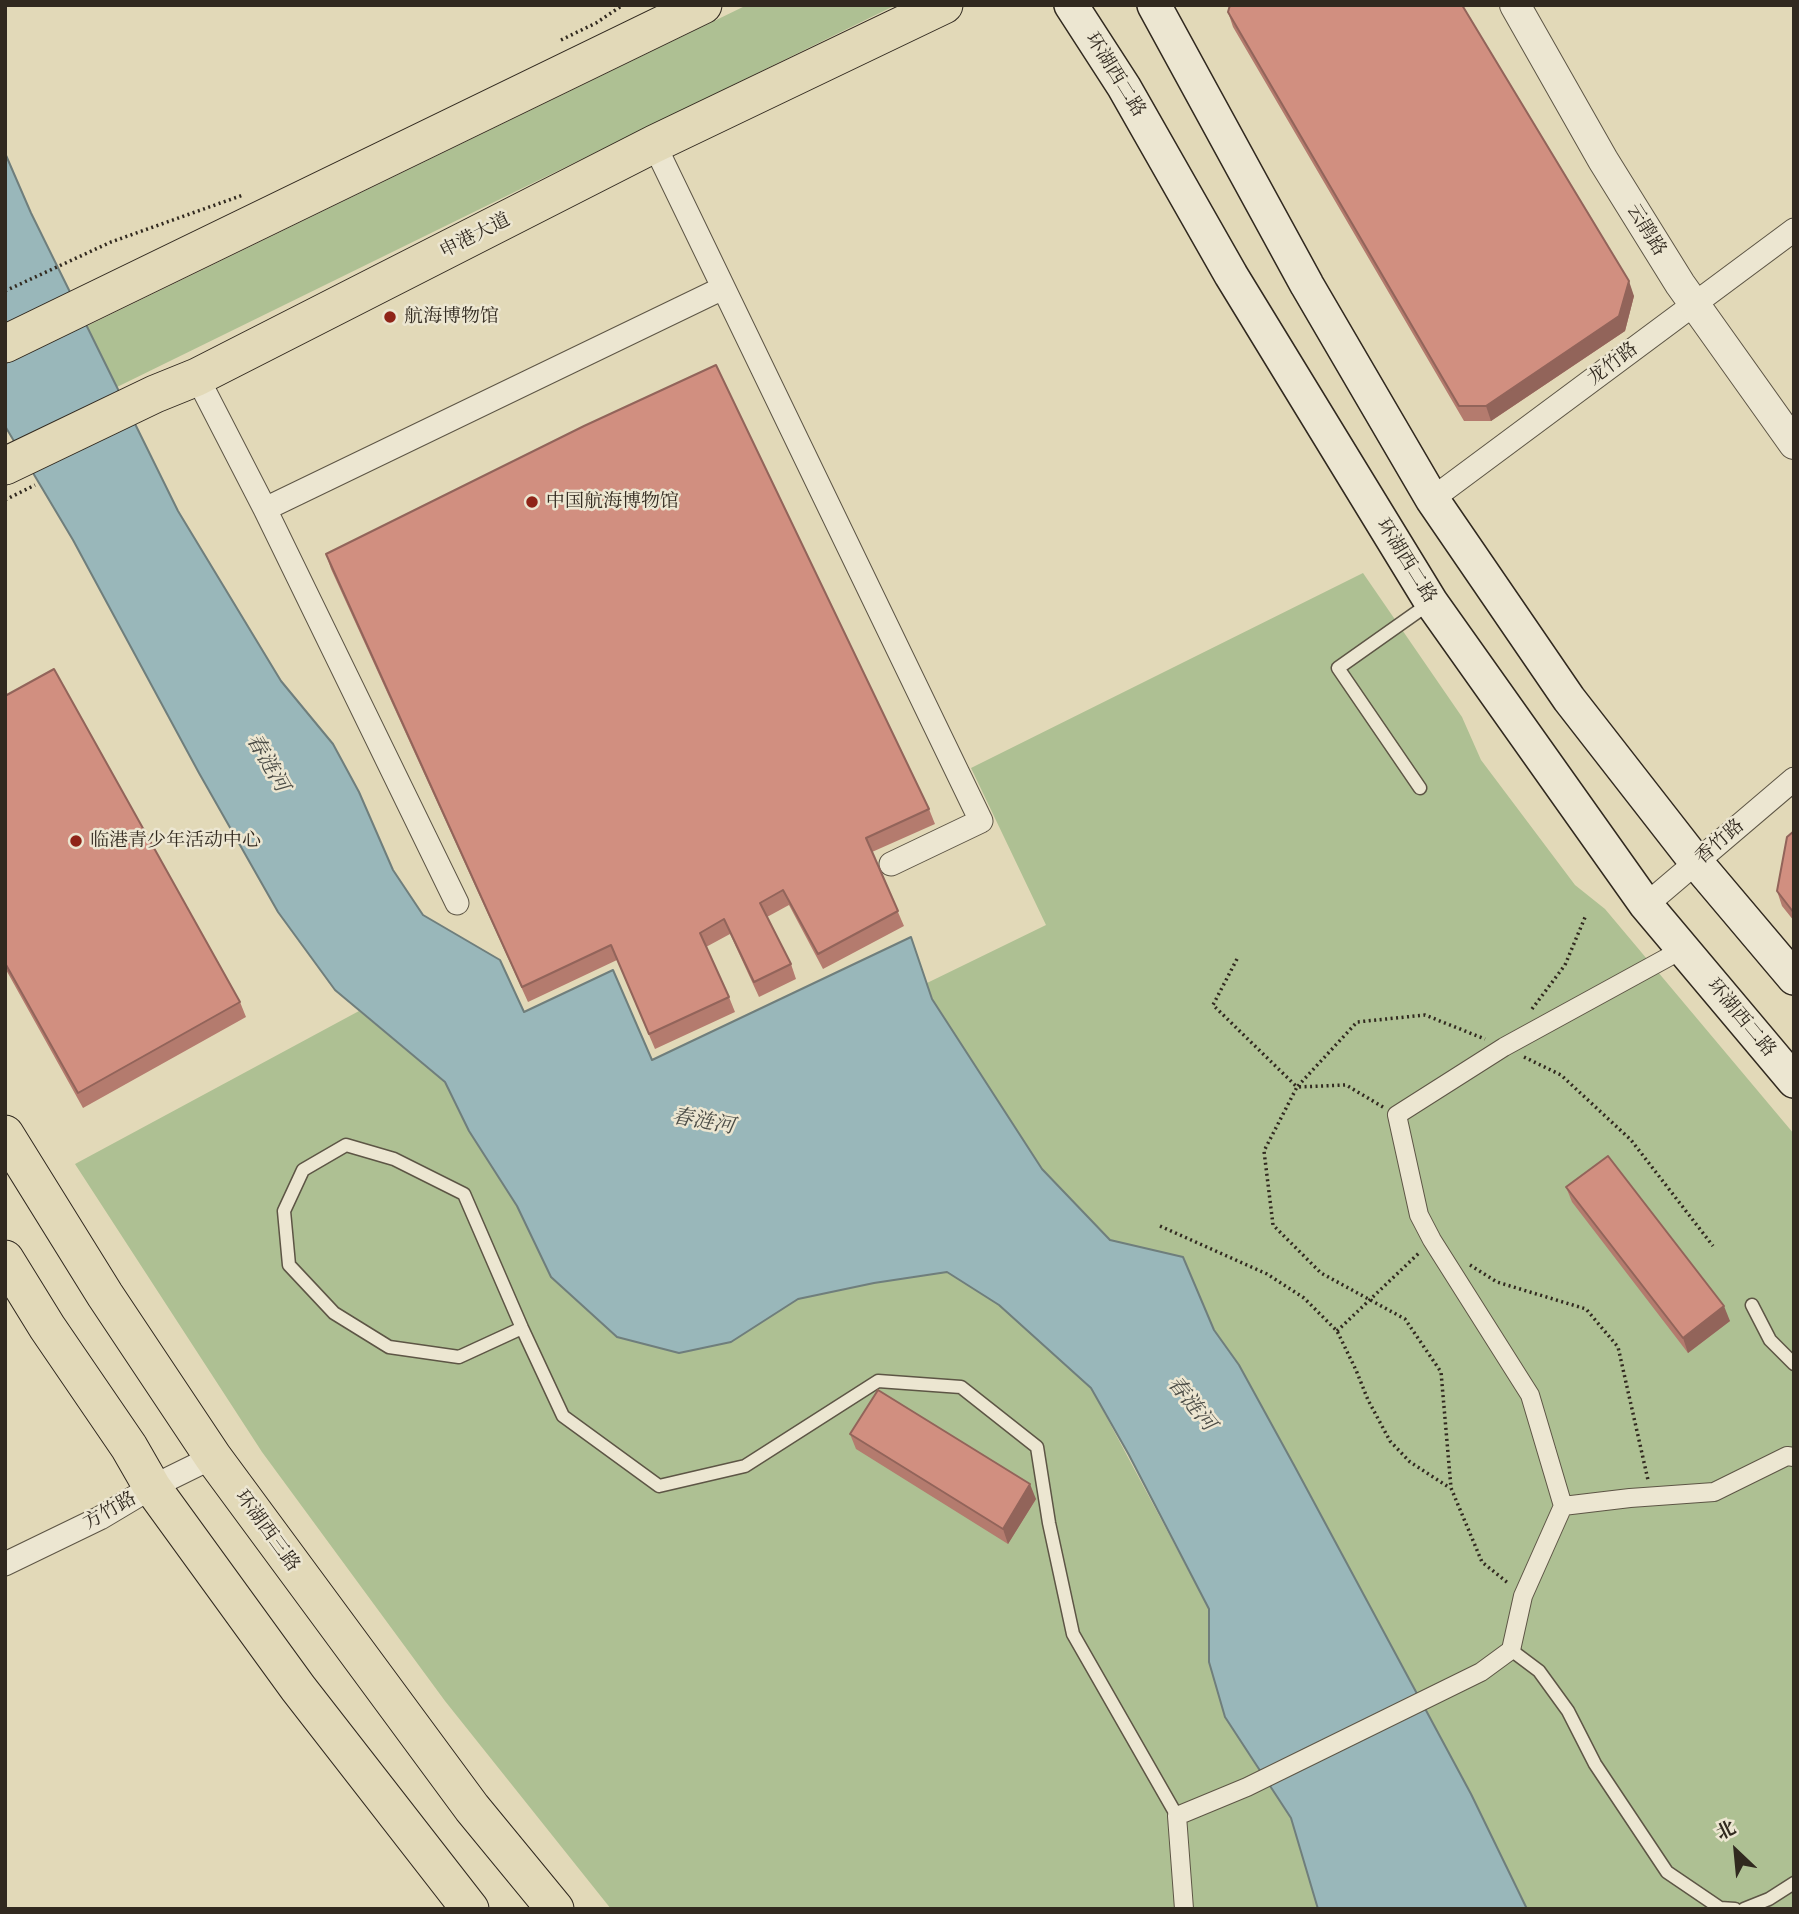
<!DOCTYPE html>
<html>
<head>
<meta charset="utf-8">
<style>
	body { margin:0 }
	#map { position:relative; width:1799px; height:1914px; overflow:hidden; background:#e2d9b8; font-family:"Old Standard TT","Noto Serif SC",serif }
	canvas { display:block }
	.frame { position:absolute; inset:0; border:7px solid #31291f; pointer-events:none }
	.north { position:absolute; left:1701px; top:1816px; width:70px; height:70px; -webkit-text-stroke:5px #ece6d1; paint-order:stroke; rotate:334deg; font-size:19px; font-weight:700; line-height:28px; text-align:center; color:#31291f }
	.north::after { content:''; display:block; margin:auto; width:24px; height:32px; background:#31291f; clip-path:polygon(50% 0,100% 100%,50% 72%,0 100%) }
</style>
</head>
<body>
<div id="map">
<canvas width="1799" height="1914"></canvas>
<div class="frame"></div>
<div class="north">北</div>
</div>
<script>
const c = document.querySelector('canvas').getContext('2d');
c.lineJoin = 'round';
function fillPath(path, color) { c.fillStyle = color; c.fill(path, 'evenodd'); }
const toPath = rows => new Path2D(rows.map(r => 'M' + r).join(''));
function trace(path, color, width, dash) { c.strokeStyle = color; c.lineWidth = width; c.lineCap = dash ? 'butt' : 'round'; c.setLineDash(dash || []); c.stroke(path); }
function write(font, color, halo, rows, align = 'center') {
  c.font = font + ' "Old Standard TT","Noto Serif SC",serif'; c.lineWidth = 5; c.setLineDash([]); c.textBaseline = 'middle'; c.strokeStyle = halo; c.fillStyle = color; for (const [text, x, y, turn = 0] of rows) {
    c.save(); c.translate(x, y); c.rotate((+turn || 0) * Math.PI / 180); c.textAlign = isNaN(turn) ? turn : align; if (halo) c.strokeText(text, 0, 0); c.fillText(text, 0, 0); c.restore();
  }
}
fillPath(toPath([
	[747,5,896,5,117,387,87,326],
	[1363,573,1462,717,1481,760,1575,885,1605,909,1794,1134,1794,1909,1527,1909,1471,1794,1295,1467,1239,1365,1214,1330,1183,1257,1110,1240,1042,1169,932,999,927,983,1046,925,971,768],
	[359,1011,445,1082,469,1131,517,1206,617,1337,679,1353,731,1342,798,1299,874,1283,947,1272,999,1305,1091,1388,1209,1609,1209,1662,1225,1717,1291,1818,1318,1909,611,1909,445,1701,262,1452,75,1164]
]), '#aec093');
const water = toPath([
	[5,153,31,213,178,511,281,681,333,744,359,792,393,870,423,915,500,960,524,1012,613,970,652,1060,911,937,932,999,1042,1169,1110,1240,1183,1257,1214,1330,1239,1365,1295,1467,1471,1794,1527,1909,1318,1909,1291,1818,1225,1717,1209,1662,1209,1609,1129,1455,1091,1388,999,1305,947,1272,874,1283,798,1299,731,1342,679,1353,617,1337,551,1277,517,1206,469,1131,445,1082,335,990,278,912,199,773,73,540,5,426,5,153]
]);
fillPath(water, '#99b7ba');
trace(water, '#6f7e7c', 2);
const service = toPath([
	[1420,788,1338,668,1430,603],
	[1752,1305,1770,1340,1794,1364],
	[522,1328,459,1357,389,1347,334,1313,289,1265,284,1211,303,1170,346,1145,394,1159,464,1194,522,1328,563,1416,659,1486,745,1466,878,1381,961,1387,1037,1447,1049,1523,1073,1634,1177,1816],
	[1511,1650,1539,1671,1568,1711,1595,1764,1667,1872,1720,1908,1735,1909],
	[1744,1909,1769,1899,1794,1883]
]);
const pedestrian = toPath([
	[1563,1506,1530,1395,1432,1240,1419,1215,1397,1115,1504,1047,1683,949],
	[1184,1909,1177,1816,1247,1787,1481,1672,1511,1650,1523,1596,1563,1506,1630,1498,1714,1492,1787,1456,1794,1457]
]);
const minor = toPath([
	[654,144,981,821,891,864],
	[197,377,265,509,457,903],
	[1432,499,1794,230],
	[265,509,723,288],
	[1646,905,1794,779],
	[5,1564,100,1518,152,1487,213,1457]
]);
const tertiary = toPath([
	[1515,5,1603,160,1680,284,1794,444]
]);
const secondary = toPath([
	[1071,5,1124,87,1231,275,1431,602,1646,905,1794,1081],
	[1154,5,1307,285,1432,499,1569,699,1696,862,1794,978]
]);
const primary = toPath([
	[5,344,703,5],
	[5,466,155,394,197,377,654,144,944,5],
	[5,1134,105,1295,213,1457,472,1808,555,1909],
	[5,1259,47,1327,129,1447,152,1487,298,1688,470,1909]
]);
trace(service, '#5d5545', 15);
trace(pedestrian, '#5d5545', 20);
trace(minor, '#5d5545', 25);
trace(tertiary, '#5d5545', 32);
trace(secondary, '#31291f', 36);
trace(primary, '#31291f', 39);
trace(toPath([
	[561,40,596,23,623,5],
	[5,291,111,242,243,195],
	[5,500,35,485],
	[1237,959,1213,1005,1297,1087,1357,1022,1425,1015,1485,1039],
	[1532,1009,1565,965,1586,915],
	[1524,1057,1561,1075,1631,1140,1713,1246],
	[1383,1107,1346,1085,1297,1087,1264,1151,1273,1225,1321,1273,1405,1319,1441,1372,1451,1488,1482,1562,1508,1583],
	[1160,1226,1267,1274,1304,1298,1337,1331,1356,1370,1368,1400,1390,1441,1410,1462,1450,1488],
	[1470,1265,1497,1282,1586,1309,1618,1347,1648,1480],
	[1337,1331,1419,1253]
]), '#31291f', 3.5, [2, 3.5]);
trace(service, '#ece6d1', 12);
trace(pedestrian, '#ece6d1', 18);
trace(minor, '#ece6d1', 23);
trace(tertiary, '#ece6d1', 30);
trace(secondary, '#ece6d1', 33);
trace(primary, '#e2d9b8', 37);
fillPath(toPath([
	[1228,12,1634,296,1625,331,1491,421,1464,421,1233,27],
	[326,554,929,809,935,824,872,852,904,926,823,969,789,905,767,917,791,964,796,979,759,997,730,934,706,947,729,997,735,1012,655,1049,617,960,528,1002,331,569],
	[5,696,240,1002,246,1017,83,1108,5,968],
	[1794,831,1794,921,1782,906,1777,891],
	[1566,1187,1730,1321,1688,1353,1572,1202],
	[850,1434,1036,1499,1008,1544,856,1449]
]), '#b47b6e');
fillPath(toPath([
	[1629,281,1634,296,1625,331,1491,421,1486,406],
	[1724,1306,1730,1321,1688,1353,1683,1338],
	[1030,1484,1036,1499,1008,1544,1003,1529]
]), '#92645a');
const building = toPath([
	[1230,5,1462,5,1629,281,1619,316,1486,406,1459,406,1228,12,1230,5],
	[716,365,929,809,866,838,898,911,818,954,783,890,760,903,791,964,754,982,724,919,700,933,729,997,649,1034,611,945,522,987,326,554,584,426,716,365],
	[54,669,240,1002,78,1093,5,963,5,696,54,669],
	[1794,831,1794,913,1777,891,1787,837,1794,831],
	[1608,1156,1724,1306,1683,1338,1566,1187,1608,1156],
	[878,1390,1030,1484,1003,1529,850,1434,878,1390]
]);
fillPath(building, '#d18f80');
trace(building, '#92645a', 2);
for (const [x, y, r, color] of [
	[390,317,7,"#8f2418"],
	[532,502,7,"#8f2418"],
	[76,841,7,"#8f2418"]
]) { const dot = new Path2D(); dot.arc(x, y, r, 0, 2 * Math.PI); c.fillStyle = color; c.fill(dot); trace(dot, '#ece6d1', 2.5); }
write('19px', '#31291f', '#ece6d1', [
	["环湖西二路",1115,75,58],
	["云鹃路",1646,230,58],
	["申港大道",475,236,-27],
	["龙竹路",1613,364,-37],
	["环湖西二路",1406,561,58],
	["香竹路",1720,842,-41],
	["环湖西二路",1741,1018,50],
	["方竹路",110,1511,-29],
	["环湖西三路",267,1531,54]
]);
write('19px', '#31291f', '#ece6d1', [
	["航海博物馆",404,317],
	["中国航海博物馆",546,502],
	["临港青少年活动中心",90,841]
], 'left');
write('italic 21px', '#4b4c46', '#ece6d1', [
	["春涟河",267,763,60],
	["春涟河",703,1122,10],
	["春涟河",1191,1404,51]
]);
</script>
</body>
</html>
